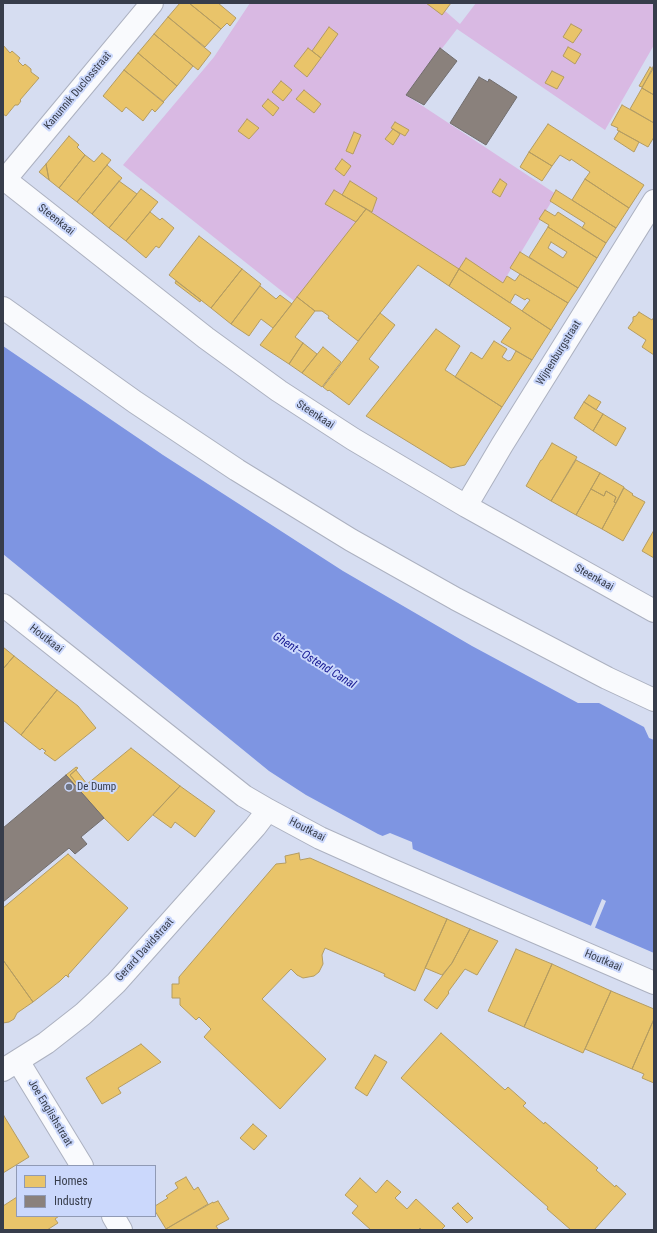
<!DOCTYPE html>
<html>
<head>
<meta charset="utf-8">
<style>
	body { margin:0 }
	#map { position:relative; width:657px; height:1233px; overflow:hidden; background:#d6ddf1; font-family:"Roboto Condensed",sans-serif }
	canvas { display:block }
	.frame { position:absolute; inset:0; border:4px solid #373d4b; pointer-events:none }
	.legend { position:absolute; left:16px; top:1165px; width:140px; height:52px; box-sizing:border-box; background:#cbd8fc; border:1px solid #909ab5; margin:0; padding:5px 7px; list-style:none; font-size:12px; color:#373d4b }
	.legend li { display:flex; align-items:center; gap:8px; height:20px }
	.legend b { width:20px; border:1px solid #909ab5 }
</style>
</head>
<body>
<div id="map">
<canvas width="657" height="1233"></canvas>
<div class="frame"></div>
<ul class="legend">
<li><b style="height:11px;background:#e9c46a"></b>Homes</li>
<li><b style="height:11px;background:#8a817c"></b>Industry</li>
</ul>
</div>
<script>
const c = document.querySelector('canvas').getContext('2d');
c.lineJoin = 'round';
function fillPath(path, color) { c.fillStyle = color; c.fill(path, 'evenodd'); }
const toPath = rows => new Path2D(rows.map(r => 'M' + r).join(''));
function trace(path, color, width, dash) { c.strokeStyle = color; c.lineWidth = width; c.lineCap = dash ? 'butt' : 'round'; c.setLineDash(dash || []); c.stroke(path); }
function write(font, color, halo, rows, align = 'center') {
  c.font = font + ' "Roboto Condensed",sans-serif'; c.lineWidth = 4; c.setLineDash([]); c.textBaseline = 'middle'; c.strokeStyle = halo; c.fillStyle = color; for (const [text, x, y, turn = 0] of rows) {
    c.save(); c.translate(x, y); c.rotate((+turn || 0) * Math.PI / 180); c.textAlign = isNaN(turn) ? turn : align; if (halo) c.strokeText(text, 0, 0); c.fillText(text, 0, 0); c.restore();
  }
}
fillPath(toPath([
	[250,3,436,3,460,24,476,3,654,3,654,45,605,130,457,29,406,95,556,194,502,284,465,279,366,216,298,304,123,165,214,57]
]), '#d9b9e3');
fillPath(toPath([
	[3,346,163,455,343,571,472,646,578,703,599,703,644,727,649,738,654,740,654,953,378,834,306,795,269,771,3,554]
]), '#7e95e2');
fillPath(toPath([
	[390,833,412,842,413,851,380,837],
	[602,899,606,901,594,930,590,928]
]), '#d6ddf1');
const homes = toPath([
	[180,3,189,3,221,29,205,47,168,17,180,3],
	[189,3,218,3,236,18,230,26,227,23,221,29,189,3],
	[426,3,451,3,442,15,426,3],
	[168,17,211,53,198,70,154,34,168,17],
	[571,24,582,30,573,43,563,37,571,24],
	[329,27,338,34,321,58,312,51,329,27],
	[154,34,193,66,177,86,138,53,154,34],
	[3,45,10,53,12,51,20,58,18,61,23,66,25,64,31,69,31,72,39,78,20,100,21,101,18,105,15,105,6,116,3,114,3,45],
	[568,47,581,54,575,64,563,56,568,47],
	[308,48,321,58,307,77,294,66,308,48],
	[138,53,177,86,163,102,124,70,138,53],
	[650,67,653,69,642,87,639,86,650,67],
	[653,67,654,68,654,95,642,88,653,67],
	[124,70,164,102,155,112,152,109,143,121,126,107,122,112,103,96,124,70],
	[552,71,564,77,557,89,545,83,552,71],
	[281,81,292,90,283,101,272,92,281,81],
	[642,88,654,95,654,123,630,109,642,88],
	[304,90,321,104,314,113,296,99,304,90],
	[268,99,279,108,273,116,262,106,268,99],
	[622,105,654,123,654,137,648,147,617,130,618,128,611,125,622,105],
	[247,119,259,128,249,139,238,131,247,119],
	[395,122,409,130,405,136,391,128,395,122],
	[548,124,644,185,629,208,585,179,590,172,571,159,570,161,560,155,552,166,529,152,548,124],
	[393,129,400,134,393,145,385,139,393,129],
	[619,131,639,142,634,152,614,139,619,131],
	[354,132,361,135,353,154,346,151,354,132],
	[69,136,79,145,77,147,85,155,59,188,49,180,46,164,69,136],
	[529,152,552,166,542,181,520,167,529,152],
	[102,153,111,160,77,202,59,188,85,155,94,162,102,153],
	[342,159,351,166,344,176,335,169,342,159],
	[46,164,49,180,39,172,46,164],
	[107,165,122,178,92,214,77,202,107,165],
	[500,179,507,184,500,197,492,192,500,179],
	[585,179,629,208,616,228,572,200,585,179],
	[119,181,137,194,109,228,92,214,119,181],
	[350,181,377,198,372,212,342,195,350,181],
	[141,189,158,202,126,241,109,228,141,189],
	[334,190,366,209,356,222,325,204,334,190],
	[556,190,616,228,606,243,582,228,585,223,550,201,556,190],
	[366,209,459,269,449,286,418,265,358,341,328,318,329,316,322,311,315,311,297,297,366,209],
	[545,210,555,216,558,212,606,243,597,258,548,227,549,225,539,219,545,210],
	[150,212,160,220,162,218,174,228,159,248,156,246,146,258,126,241,150,212],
	[548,227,597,258,578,288,529,257,548,227],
	[551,242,567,252,563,258,548,248,551,242],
	[199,236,242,269,211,308,169,275,199,236],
	[520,252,578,288,568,303,510,268,520,252],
	[466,258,503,283,507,276,515,281,520,274,568,303,551,330,522,311,530,300,527,298,525,300,515,294,510,303,459,269,466,258],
	[242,269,261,284,231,324,211,308,242,269],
	[459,269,551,330,532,360,501,342,511,328,449,286,459,269],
	[176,281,201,300,200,302,175,283,176,281],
	[260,286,276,299,280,295,292,304,273,328,261,319,249,336,231,324,260,286],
	[297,297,315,311,295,337,303,343,289,364,260,345,297,297],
	[639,312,652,320,654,317,654,355,642,347,646,340,628,328,633,321,633,317,636,316,639,312],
	[380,313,395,325,369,359,379,367,349,405,329,390,328,391,323,387,380,313],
	[436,329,460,346,445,370,502,407,465,465,451,468,366,416,436,329],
	[494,341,507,349,502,357,508,361,511,360,516,351,532,360,502,407,455,377,471,352,482,359,494,341],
	[303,343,317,354,302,373,289,364,303,343],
	[323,347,341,362,322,387,302,373,323,347],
	[589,395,601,402,596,410,584,402,589,395],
	[584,402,603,414,593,431,574,418,584,402],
	[603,414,626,428,616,446,593,431,603,414],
	[552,443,577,457,551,501,526,486,541,460,542,460,552,443],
	[576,460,600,473,576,515,551,501,576,460],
	[600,473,624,487,616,503,614,502,616,497,606,491,604,496,591,489,600,473],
	[624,488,633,494,632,495,645,502,623,541,602,529,624,488],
	[591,489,604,496,606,491,616,497,614,502,616,503,602,529,576,515,591,489],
	[654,530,654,558,642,551,654,530],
	[3,647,14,656,3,669,3,647],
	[14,656,57,690,21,735,3,720,3,669,14,656],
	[57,690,78,706,96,728,55,761,44,753,46,751,44,750,42,748,40,750,21,735,57,690],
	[131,748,180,786,128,841,104,818,66,775,76,767,78,768,70,775,81,789,131,748],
	[76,770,87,784,81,789,70,775,76,770],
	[180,786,215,811,195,837,175,822,171,828,153,815,180,786],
	[299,853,300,860,310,858,447,919,415,991,384,976,385,974,325,948,322,955,323,964,319,972,314,976,303,978,297,975,291,969,262,999,326,1059,280,1109,204,1037,211,1029,199,1017,196,1020,180,1005,180,998,172,998,172,984,179,984,179,977,276,864,286,863,285,856,299,853],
	[68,854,128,908,68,975,69,977,68,977,66,975,60,981,33,1002,3,960,3,908,68,854],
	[447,919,470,929,452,963,442,975,425,968,447,919],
	[470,929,498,941,477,975,465,969,448,992,449,993,437,1009,424,1000,452,963,470,929],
	[516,949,552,964,524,1027,488,1011,516,949],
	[3,960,33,1002,17,1013,14,1019,9,1022,3,1023,3,960],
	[552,964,611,991,583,1053,524,1027,552,964],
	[611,991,654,1009,654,1019,632,1069,585,1049,611,991],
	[654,1019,654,1083,642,1078,644,1074,632,1069,654,1019],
	[441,1033,505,1090,508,1087,526,1103,523,1106,544,1124,545,1122,598,1168,596,1170,615,1187,616,1185,626,1194,594,1230,571,1230,547,1209,548,1207,401,1078,441,1033],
	[141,1044,161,1062,118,1088,121,1093,102,1104,86,1078,141,1044],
	[375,1055,387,1062,367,1096,355,1088,375,1055],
	[4,1116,29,1157,3,1173,3,1117,4,1116],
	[253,1124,267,1136,254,1150,240,1138,253,1124],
	[186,1177,194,1190,198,1187,208,1204,166,1229,155,1211,155,1206,168,1198,166,1196,178,1188,175,1183,186,1177],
	[360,1178,376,1193,387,1180,401,1192,395,1198,407,1209,416,1199,445,1226,441,1230,422,1230,420,1228,418,1230,371,1230,352,1213,358,1206,345,1195,360,1178],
	[17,1197,17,1216,59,1216,55,1219,58,1223,47,1230,3,1230,3,1206,17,1197],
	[218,1201,229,1219,216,1226,218,1229,217,1230,167,1230,166,1229,213,1202,213,1203,218,1201],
	[458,1203,473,1218,467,1223,452,1208,458,1203]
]);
fillPath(homes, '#e9c46a');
trace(homes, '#b49c61', 1);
const industry = toPath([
	[440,48,457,61,424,105,406,95,440,48],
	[479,77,488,82,489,79,517,97,486,145,450,123,479,77],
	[66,775,104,818,81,837,87,844,75,854,69,848,3,902,3,828,66,775]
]);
fillPath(industry, '#8a817c');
trace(industry, '#716d6d', 1);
const minor = toPath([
	[3,178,206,338,279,391,353,439,466,506,654,611],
	[3,182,152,3],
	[3,308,135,402,237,470,351,540,456,599,607,678,654,700],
	[466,506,502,445,654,201],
	[3,605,244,796,268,810,320,838,387,868,654,983],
	[18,1061,82,1166],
	[3,1070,46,1043,83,1014,116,983,255,827,268,810],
	[113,1216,121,1230]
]);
trace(minor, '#acb1c0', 24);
trace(minor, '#f9fafd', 22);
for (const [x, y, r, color] of [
	[69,787,4,"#6f7585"]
]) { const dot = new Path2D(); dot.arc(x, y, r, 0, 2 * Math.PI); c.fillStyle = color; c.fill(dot); trace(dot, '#cbd8fc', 1.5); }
write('11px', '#373d4b', '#cbd8fc', [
	["Kanunnik Duclosstraat",78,91,-50],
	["Steenkaai",56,220,38],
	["Wijnenburgstraat",559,353,-58],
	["Steenkaai",315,415,33],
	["Steenkaai",594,578,29],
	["Houtkaai",46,639,38],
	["Houtkaai",307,830,27],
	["Gerard Davidstraat",145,950,-48],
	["Houtkaai",603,961,23],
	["Joe Englishstraat",50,1113,59]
]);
write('11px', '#373d4b', '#cbd8fc', [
	["De Dump",77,787]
], 'left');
write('italic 12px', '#151892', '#cbd8fc', [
	["Ghent–Ostend Canal",314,661,32]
]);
</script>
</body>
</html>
